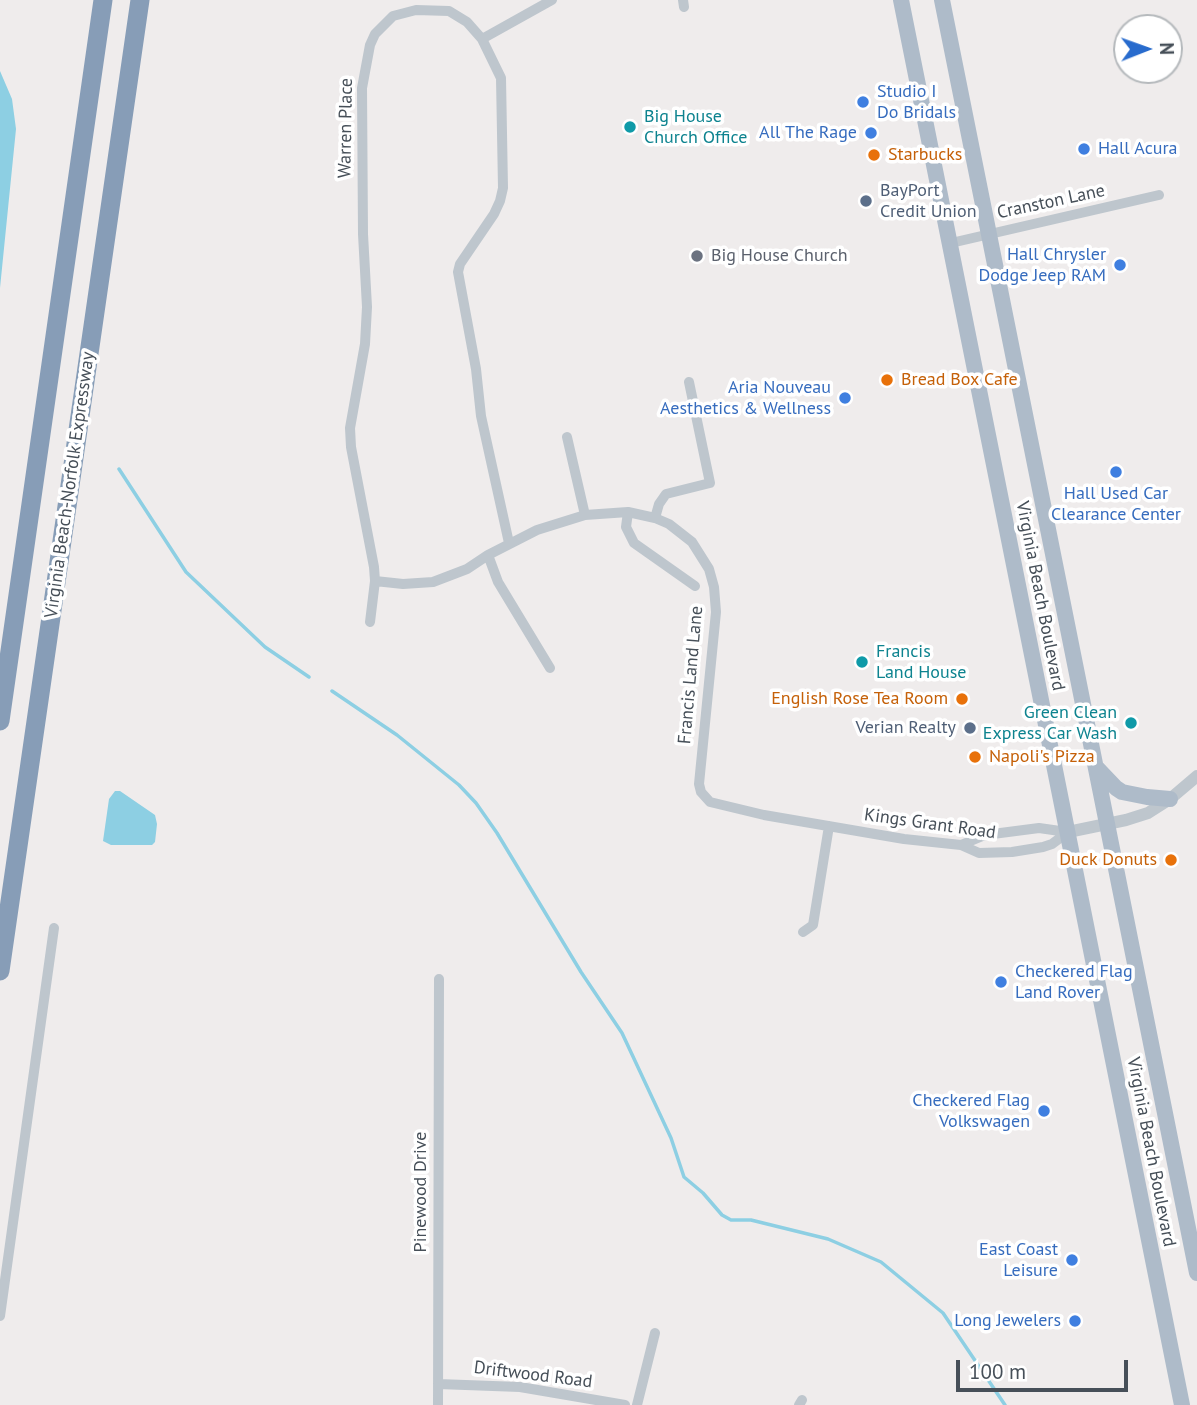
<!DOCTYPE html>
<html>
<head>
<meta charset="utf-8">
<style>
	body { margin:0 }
	#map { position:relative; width:1197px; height:1405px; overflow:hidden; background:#efecec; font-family:"PT Sans",sans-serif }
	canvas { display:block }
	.north { position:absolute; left:1113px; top:14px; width:70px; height:70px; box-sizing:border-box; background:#fff; border:2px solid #b5b9bc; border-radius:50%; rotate:89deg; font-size:19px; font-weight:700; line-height:28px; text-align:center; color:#464f58 }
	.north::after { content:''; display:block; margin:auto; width:24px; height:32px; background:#286bcd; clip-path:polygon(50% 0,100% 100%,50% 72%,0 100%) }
	.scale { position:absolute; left:956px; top:1360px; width:172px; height:32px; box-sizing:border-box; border:4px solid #464f58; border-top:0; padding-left:9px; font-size:21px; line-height:24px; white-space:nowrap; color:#464f58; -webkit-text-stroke:5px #fff; paint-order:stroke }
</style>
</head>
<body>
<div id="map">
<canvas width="1197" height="1405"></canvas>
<div class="north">N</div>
<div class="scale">100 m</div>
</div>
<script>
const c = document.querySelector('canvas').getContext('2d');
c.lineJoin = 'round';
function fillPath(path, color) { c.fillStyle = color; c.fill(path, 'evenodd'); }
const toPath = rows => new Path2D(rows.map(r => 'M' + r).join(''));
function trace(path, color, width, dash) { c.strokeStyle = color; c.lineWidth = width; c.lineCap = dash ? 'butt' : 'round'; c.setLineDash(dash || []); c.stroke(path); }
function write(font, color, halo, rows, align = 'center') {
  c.font = font + ' "PT Sans",sans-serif'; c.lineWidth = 7; c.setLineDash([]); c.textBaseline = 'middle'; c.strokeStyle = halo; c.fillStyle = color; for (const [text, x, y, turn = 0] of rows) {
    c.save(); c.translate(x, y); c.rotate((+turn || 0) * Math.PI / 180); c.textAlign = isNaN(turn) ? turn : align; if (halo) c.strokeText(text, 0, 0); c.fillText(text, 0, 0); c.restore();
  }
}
fillPath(toPath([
	[0,71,12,99,16,129,0,288],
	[115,791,120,791,155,815,157,824,155,842,152,845,111,845,103,841,109,799]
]), '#8dcfe3');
trace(toPath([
	[119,469,186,572,265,647,309,677],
	[332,691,397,735,459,785,476,803,497,833,581,972,622,1033,671,1138,684,1177,703,1193,722,1215,731,1220,751,1220,828,1239,881,1262,943,1313,1005,1405]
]), '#8dcfe3', 3.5);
trace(toPath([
	[683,0,684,7],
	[482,39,552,0],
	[951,243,1159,195],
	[567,437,585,515],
	[628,512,626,527,634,543,695,586],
	[655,518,659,504,666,494,710,483,689,382],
	[488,555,498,582,550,668],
	[375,581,403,584,433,582,467,569,488,555,537,530,585,515,628,512,655,518,669,524,692,542,709,569,714,587,716,612,699,784,701,792,710,802,764,815,904,839,961,845,979,853,1012,852,1043,847,1052,844,1068,832],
	[370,622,375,581,374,567,351,447,350,428,365,344,367,307,363,234,362,88,370,45,375,34,393,16,416,10,449,11,467,22,482,39,501,78,503,188,500,201,494,214,460,264,458,272,476,369,481,416,509,543],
	[961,845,985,835,1039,828,1067,832],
	[803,932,813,925,829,826],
	[0,1316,54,928],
	[438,1384,520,1387,625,1405],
	[438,1405,439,979],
	[637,1405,655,1333],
	[799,1405,802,1400]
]), '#bec6cd', 10);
trace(toPath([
	[1068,832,1126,820,1148,813,1170,799,1197,776]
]), '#bec6cd', 12);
trace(toPath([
	[901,0,1182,1405],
	[942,0,1197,1273],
	[1096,767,1116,788,1122,792,1147,797,1170,799]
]), '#aebbc9', 16);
trace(toPath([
	[0,721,103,0],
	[0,971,140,0]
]), '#879db7', 19);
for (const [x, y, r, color] of [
	[863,102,7,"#3f7fe0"],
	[630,127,7,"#0f9aa8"],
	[871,133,7,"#3f7fe0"],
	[1084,149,7,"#3f7fe0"],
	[874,155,7,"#e8710a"],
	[866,201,7,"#5c6f8a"],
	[697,256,7,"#6b7280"],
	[1120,265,7,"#3f7fe0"],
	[887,380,7,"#e8710a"],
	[845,398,7,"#3f7fe0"],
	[1116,472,7,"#3f7fe0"],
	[862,662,7,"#0f9aa8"],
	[962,699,7,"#e8710a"],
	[1131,723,7,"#0f9aa8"],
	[970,728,7,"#5c6f8a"],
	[975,757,7,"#e8710a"],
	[1171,860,7,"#e8710a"],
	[1001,982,7,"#3f7fe0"],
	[1044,1111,7,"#3f7fe0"],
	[1072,1260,7,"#3f7fe0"],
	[1075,1321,7,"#3f7fe0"]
]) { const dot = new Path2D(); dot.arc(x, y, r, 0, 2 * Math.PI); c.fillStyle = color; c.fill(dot); trace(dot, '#fff', 2.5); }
write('18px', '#366cbe', '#fff', [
	["Studio I",877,92,"left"],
	["Do Bridals",877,113,"left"],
	["All The Rage",857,133],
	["Hall Acura",1098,149,"left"],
	["Hall Chrysler",1106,255],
	["Dodge Jeep RAM",1106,276],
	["Aria Nouveau",831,388],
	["Aesthetics & Wellness",831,409],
	["Hall Used Car",1116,494,"center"],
	["Clearance Center",1116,515,"center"],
	["Checkered Flag",1015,972,"left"],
	["Land Rover",1015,993,"left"],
	["Checkered Flag",1030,1101],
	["Volkswagen",1030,1122],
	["East Coast",1058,1250],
	["Leisure",1058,1271],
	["Long Jewelers",1061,1321]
], 'right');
write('18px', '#0d838f', '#fff', [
	["Big House",644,117],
	["Church Office",644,138],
	["Francis",876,652],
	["Land House",876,673],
	["Green Clean",1117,713,"right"],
	["Express Car Wash",1117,734,"right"]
], 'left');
write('18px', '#464f58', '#fff', [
	["Warren Place",346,128,-89],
	["Cranston Lane",1051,202,-12],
	["Virginia Beach-Norfolk Expressway",70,485,-82],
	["Virginia Beach Boulevard",1040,596,79],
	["Francis Land Lane",691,675,-85],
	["Kings Grant Road",930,824,8],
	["Virginia Beach Boulevard",1151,1152,79],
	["Pinewood Drive",421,1192,-90],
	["Driftwood Road",533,1375,7]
]);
write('18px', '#c56008', '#fff', [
	["Starbucks",888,155],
	["Bread Box Cafe",901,380],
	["English Rose Tea Room",948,699,"right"],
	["Napoli's Pizza",989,757],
	["Duck Donuts",1157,860,"right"]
], 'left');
write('18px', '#4e5e75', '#fff', [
	["BayPort",880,191],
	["Credit Union",880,212],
	["Verian Realty",956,728,"right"]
], 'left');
write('18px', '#5b616d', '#fff', [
	["Big House Church",711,256]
], 'left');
</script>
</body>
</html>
